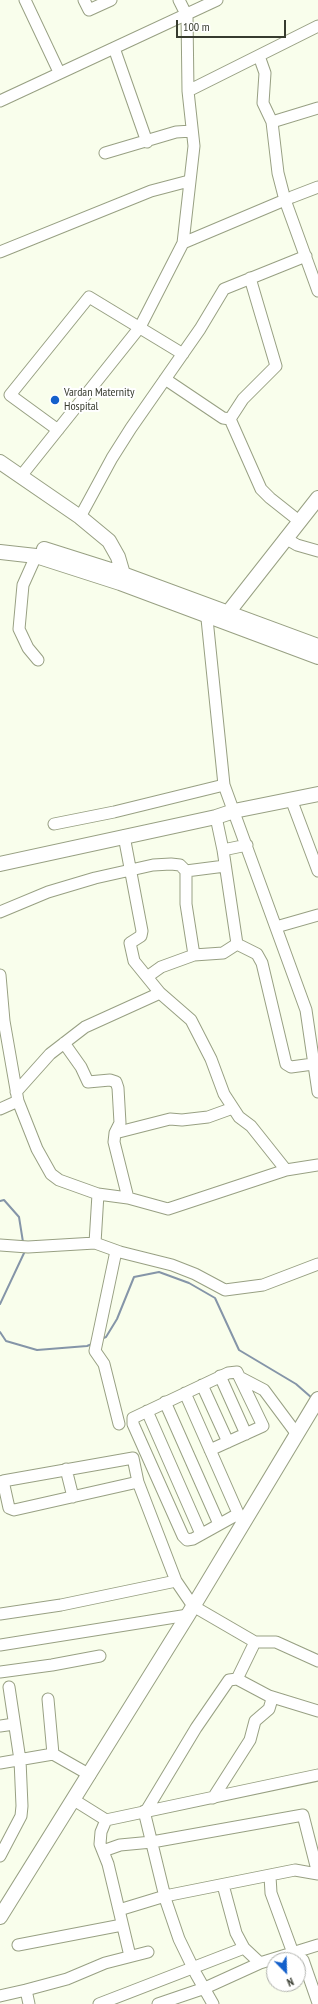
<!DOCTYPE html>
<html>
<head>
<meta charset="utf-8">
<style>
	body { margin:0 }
	#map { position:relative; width:318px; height:2004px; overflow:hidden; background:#f9feec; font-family:"PT Sans Narrow",sans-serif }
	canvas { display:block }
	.north { position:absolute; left:266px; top:1952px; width:40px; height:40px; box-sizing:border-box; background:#fff; border:1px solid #afb1ac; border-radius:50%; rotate:157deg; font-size:11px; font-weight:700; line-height:16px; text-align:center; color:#373b2f }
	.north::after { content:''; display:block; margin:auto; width:14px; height:18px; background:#1460cb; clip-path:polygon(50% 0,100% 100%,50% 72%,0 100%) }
	.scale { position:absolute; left:176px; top:20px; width:110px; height:18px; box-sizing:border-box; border:2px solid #373b2f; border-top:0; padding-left:5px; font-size:12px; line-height:14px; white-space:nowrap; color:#373b2f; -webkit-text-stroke:3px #fff; paint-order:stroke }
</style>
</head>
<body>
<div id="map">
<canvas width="318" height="2004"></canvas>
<div class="north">N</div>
<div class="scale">100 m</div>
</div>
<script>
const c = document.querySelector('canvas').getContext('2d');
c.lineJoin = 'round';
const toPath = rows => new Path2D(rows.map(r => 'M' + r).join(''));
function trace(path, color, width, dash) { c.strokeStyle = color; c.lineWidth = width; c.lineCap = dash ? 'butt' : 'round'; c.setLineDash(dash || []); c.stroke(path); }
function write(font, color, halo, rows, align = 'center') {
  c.font = font + ' "PT Sans Narrow",sans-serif'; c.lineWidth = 4; c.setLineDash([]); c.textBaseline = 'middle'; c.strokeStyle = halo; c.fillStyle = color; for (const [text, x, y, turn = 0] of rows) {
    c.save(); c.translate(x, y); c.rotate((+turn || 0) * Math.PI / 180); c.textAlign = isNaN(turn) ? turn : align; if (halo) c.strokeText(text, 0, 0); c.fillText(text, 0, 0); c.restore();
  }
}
trace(toPath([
	[0,1201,4,1200,19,1217,23,1242],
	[0,1304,25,1251],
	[0,1332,6,1341,37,1350,87,1346,92,1344],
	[101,1339,106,1337,117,1319,134,1277,159,1272,189,1283,215,1298,239,1350,296,1384,312,1398]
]), '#8595a8', 2);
const minor = toPath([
	[25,0,59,72],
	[84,0,89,10,111,0],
	[114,48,147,142],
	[259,56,265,73,263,103,272,122,278,173,285,200,318,291],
	[188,91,318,26],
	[0,101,217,0],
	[272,122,318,108],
	[105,153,176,132,192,131],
	[183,243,292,197,318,187],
	[0,252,151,191,189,181],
	[165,379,223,418,230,419,261,489,270,498,299,521],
	[230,419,243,399,276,366,250,278],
	[58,430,10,395,89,297,183,354],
	[21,476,140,327,183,243,194,146,188,91,187,16,179,0],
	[80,517,112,458,131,428,200,329,224,289,306,256],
	[285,538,297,545,318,551],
	[36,556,23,585,19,629,28,648,38,660],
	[206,609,224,785,306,1010,318,1092],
	[291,799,318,871],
	[216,817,223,850,237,944,257,954,262,963,286,1064,291,1067,313,1064],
	[54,824,114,812,224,785],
	[124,836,142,931,141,936,130,943,134,961,160,993,191,1020,211,1059,224,1094,239,1117,251,1126,286,1170],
	[223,850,247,845],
	[186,871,186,904,194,955],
	[0,912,48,892,95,878,153,865,171,864,180,865,186,871,225,866],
	[276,927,318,915],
	[0,975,4,1021,18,1101,37,1149,51,1174,59,1180,98,1194,128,1198,168,1209,286,1170,318,1165],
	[147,977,161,967,194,955,223,953,237,944],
	[64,1043,81,1067,88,1082,110,1080,116,1082,118,1088,120,1123,115,1133,114,1142,128,1198],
	[16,1092,50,1054,85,1027,160,993],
	[0,1109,18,1101],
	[115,1133,170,1119,182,1120,208,1117,233,1108],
	[98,1194,95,1243,120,1252,172,1265,195,1274,225,1290,263,1285,318,1264],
	[0,1245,28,1247,95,1243],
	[116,1251,95,1351,104,1364,119,1424],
	[220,1376,246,1434],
	[241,1378,264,1390,296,1433],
	[202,1385,228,1442],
	[185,1393,241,1520],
	[165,1402,219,1524],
	[147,1411,201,1534],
	[210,1450,263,1426,237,1372,228,1373,133,1418,133,1424,183,1536,187,1540,193,1539,238,1514],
	[66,1469,73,1497],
	[138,1482,14,1510,9,1508,3,1481,133,1458,138,1482,176,1581,193,1606,255,1642],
	[0,1614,61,1605,176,1581],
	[0,1645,188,1615],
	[0,1672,52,1665,100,1656],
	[237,1679,255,1642,276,1642,318,1661],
	[48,1699,53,1754],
	[0,1726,14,1724],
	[0,1763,53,1754,90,1775],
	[213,1798,250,1740,255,1721,269,1709,272,1699,269,1696],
	[74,1800,106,1820,318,1775],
	[144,1811,166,1901,179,1939,196,1974,213,2004],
	[146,1811,196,1728,229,1680,237,1679,269,1696,318,1711],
	[106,1820,101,1832,100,1844,108,1864,130,1956],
	[103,1851,120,1845,152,1842,303,1815,318,1874],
	[0,1856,21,1816,22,1806,20,1760,9,1687],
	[270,1876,271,1893,293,1953,303,1960,318,2003],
	[223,1885,236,1933,244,1948,260,1963,318,1945],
	[119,1910,165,1896,295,1870,318,1874],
	[18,1945,122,1925],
	[26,1990,67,1979,105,1963,148,1952],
	[0,1996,26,1990,29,2004],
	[99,2004,244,1948],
	[158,2004,205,1988,260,1963]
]);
const major = toPath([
	[0,462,80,517,109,541,118,557,123,574,121,580],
	[44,549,123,574,318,646],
	[0,552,36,556,120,583,318,657],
	[223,619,318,498],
	[0,864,216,817,234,811,318,794],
	[0,1917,188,1615,318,1399]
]);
trace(minor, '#98a083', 13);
trace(major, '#98a083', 16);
trace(minor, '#fff', 11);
trace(major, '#fff', 14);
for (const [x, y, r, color] of [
	[55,400,5,"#1460cb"]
]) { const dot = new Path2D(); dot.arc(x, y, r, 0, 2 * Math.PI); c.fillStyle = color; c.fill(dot); trace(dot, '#fff', 1.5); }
write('12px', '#373b2f', '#fff', [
	["Vardan Maternity",64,393],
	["Hospital",64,407]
], 'left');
</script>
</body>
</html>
